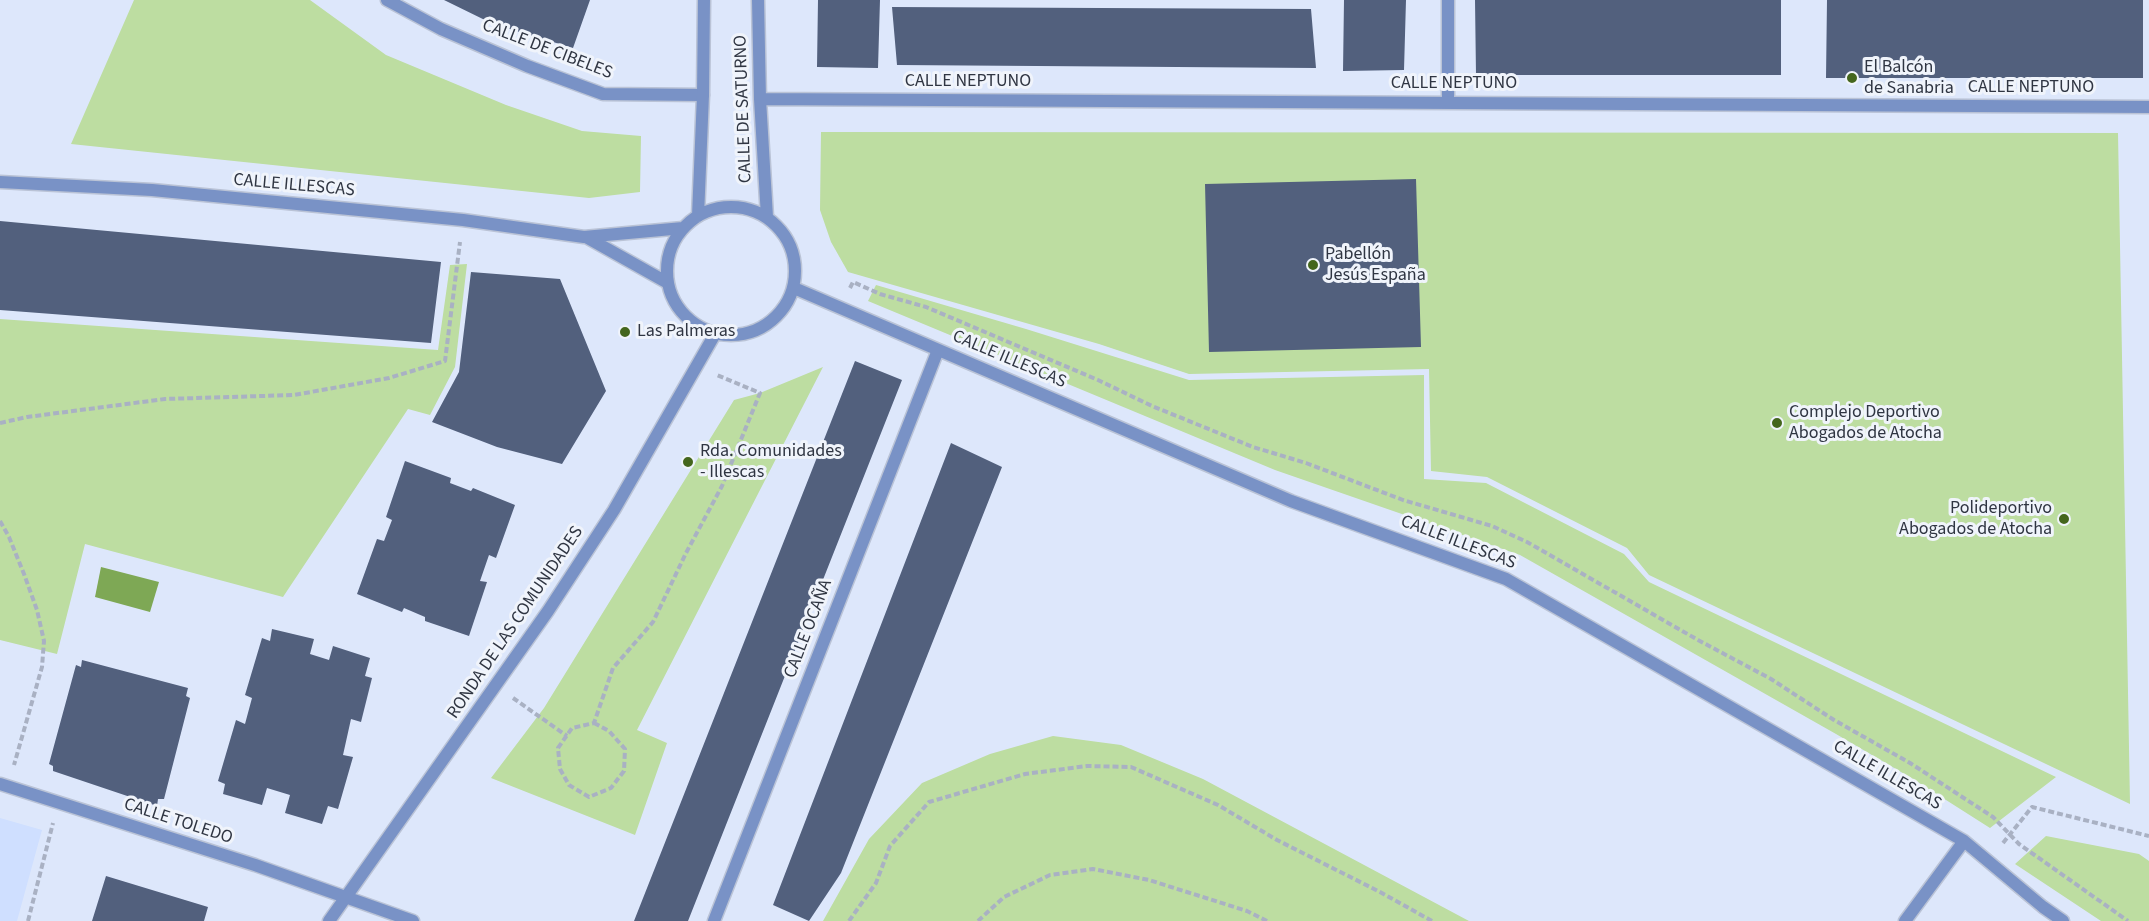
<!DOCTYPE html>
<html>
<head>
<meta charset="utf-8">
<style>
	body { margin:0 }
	canvas { display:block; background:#dde7fb }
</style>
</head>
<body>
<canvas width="2149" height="921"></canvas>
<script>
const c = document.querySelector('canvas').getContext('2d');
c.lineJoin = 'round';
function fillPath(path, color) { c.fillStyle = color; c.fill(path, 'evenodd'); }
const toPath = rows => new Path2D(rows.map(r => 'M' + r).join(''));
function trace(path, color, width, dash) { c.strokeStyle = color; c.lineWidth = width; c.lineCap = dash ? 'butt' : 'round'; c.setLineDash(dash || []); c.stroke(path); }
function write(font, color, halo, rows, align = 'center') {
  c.font = font + ' "Source Sans 3",sans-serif'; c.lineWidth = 6; c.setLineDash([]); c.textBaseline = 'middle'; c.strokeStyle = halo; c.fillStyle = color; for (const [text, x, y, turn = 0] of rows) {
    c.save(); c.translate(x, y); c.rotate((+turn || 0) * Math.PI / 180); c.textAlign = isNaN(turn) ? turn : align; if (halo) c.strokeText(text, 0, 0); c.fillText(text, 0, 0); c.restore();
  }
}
fillPath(toPath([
	[0,818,42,830,17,921,0,921]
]), '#cfdfff');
fillPath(toPath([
	[134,0,310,0,386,55,506,105,582,131,641,136,640,192,589,198,71,144],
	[821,132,2118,133,2130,804,1649,575,1627,548,1487,477,1431,471,1429,369,1189,374,1099,344,848,272,831,242,820,210],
	[467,264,455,367,430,415,408,409,283,597,85,544,57,654,0,640,0,319,438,350,450,265],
	[876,285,1026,329,1189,380,1424,375,1424,479,1486,483,1624,554,1649,582,2056,777,1990,828,1913,779,1836,734,1520,555,1275,470,868,301],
	[823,367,637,730,667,743,635,835,491,778,544,708,734,400,760,393],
	[1053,736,1121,745,1203,779,1469,921,823,921,869,839,922,783,990,754],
	[2046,836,2139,854,2149,861,2149,921,2101,921,2015,864]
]), '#bddda1');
fillPath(toPath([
	[101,567,159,582,150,612,95,597]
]), '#7ea855');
fillPath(toPath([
	[444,0,590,0,573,48,493,24],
	[818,0,880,0,878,68,817,67],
	[1344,0,1406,0,1404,70,1343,71],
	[1475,0,1781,0,1781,75,1476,75],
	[1827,0,2143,0,2143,78,1826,78],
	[892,7,1311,9,1316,68,897,65],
	[1416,179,1421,347,1209,352,1205,184],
	[0,221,441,262,431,343,0,310],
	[471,272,560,279,606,391,562,464,497,447,432,422,459,372],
	[855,361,902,380,688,921,634,921],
	[951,443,1002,467,841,873,809,921,773,905],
	[405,461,451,478,450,483,471,491,473,488,515,505,496,558,489,555,480,581,487,582,469,636,425,621,425,617,404,608,402,612,357,594,377,539,384,541,392,520,386,517],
	[272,629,314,639,310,654,329,660,333,646,370,658,365,676,372,678,361,722,351,719,343,755,353,757,338,809,328,806,322,824,285,813,290,795,267,788,262,805,223,794,225,784,218,781,236,720,245,724,252,698,245,695,262,638,270,641],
	[82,660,188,688,186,696,190,698,164,799,158,799,157,806,53,771,53,766,49,764,76,665,81,667],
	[106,876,208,907,204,921,92,921]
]), '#52607d');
const pedestrian = toPath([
	[387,0,441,29,527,66,603,94,703,95],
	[1448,0,1448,102]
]);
const minor = toPath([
	[758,0,760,99,767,217],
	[760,99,2149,107],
	[0,182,152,190,463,220,584,237,683,228],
	'667 271a64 64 0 1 1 128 0a64 64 0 1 1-128 0Z',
	[698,216,703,95,704,0],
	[586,237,668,283],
	[794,288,1291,501,1506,579,1964,841,2043,907,2063,921],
	[0,784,255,865,413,921],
	[329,921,548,611,614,510,715,334],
	[714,921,938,350],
	[1905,921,1964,841]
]);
trace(pedestrian, '#bac3d6', 15);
trace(minor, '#bac3d6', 15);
trace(toPath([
	[850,288,853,282,880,294,926,307,1098,380,1152,406,1253,447,1306,463,1403,500,1492,526,1527,542,1698,640,1771,679,1834,720,1910,763,1993,817,2019,844,2128,921],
	[0,423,27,417,165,399,294,395,389,378,445,361,460,242],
	[0,521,9,537,24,574,37,610,44,641,42,667,14,765],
	[513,698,567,736],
	[594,723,609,731,625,749,624,771,611,788,589,797,569,785,560,769,558,748,572,728,594,723,613,668,653,622,686,553,722,486,760,393,717,375],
	[2003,843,2032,807,2149,836],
	[28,921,53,823],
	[849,921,876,883,890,846,929,802,1025,774,1087,766,1131,767,1218,805,1277,840,1380,892,1432,921],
	[978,921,1004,897,1050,875,1093,869,1149,880,1247,911,1267,921]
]), '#a9b1c3', 4, [6, 3]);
trace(pedestrian, '#7992c6', 12);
trace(minor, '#7992c6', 12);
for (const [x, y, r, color] of [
	[1852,78,6,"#44661d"],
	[1313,265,6,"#44661d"],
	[625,332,6,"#44661d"],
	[1777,423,6,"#44661d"],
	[688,462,6,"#44661d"],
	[2064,519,6,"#44661d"]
]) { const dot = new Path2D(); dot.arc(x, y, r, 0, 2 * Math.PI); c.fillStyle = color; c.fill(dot); trace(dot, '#f0f4fb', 2); }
write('18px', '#2f3542', '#f0f4fb', [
	["CALLE DE CIBELES",547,50,21],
	["CALLE NEPTUNO",968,82],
	["CALLE NEPTUNO",1454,84],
	["CALLE NEPTUNO",2031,88],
	["CALLE DE SATURNO",744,109,-92],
	["CALLE ILLESCAS",294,186,5],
	["CALLE ILLESCAS",1009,360,23],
	["CALLE ILLESCAS",1458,543,21],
	["RONDA DE LAS COMUNIDADES",516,623,-56],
	["CALLE OCAÑA",809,629,-69],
	["CALLE ILLESCAS",1887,776,30],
	["CALLE TOLEDO",178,822,18]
]);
write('18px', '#2f3542', '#f0f4fb', [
	["El Balcón",1864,68],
	["de Sanabria",1864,89],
	["Pabellón",1325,255],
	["Jesús España",1325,276],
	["Las Palmeras",637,332],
	["Complejo Deportivo",1789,413],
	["Abogados de Atocha",1789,434],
	["Rda. Comunidades",700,452],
	["- Illescas",700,473],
	["Polideportivo",2052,509,"right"],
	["Abogados de Atocha",2052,530,"right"]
], 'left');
</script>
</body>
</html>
